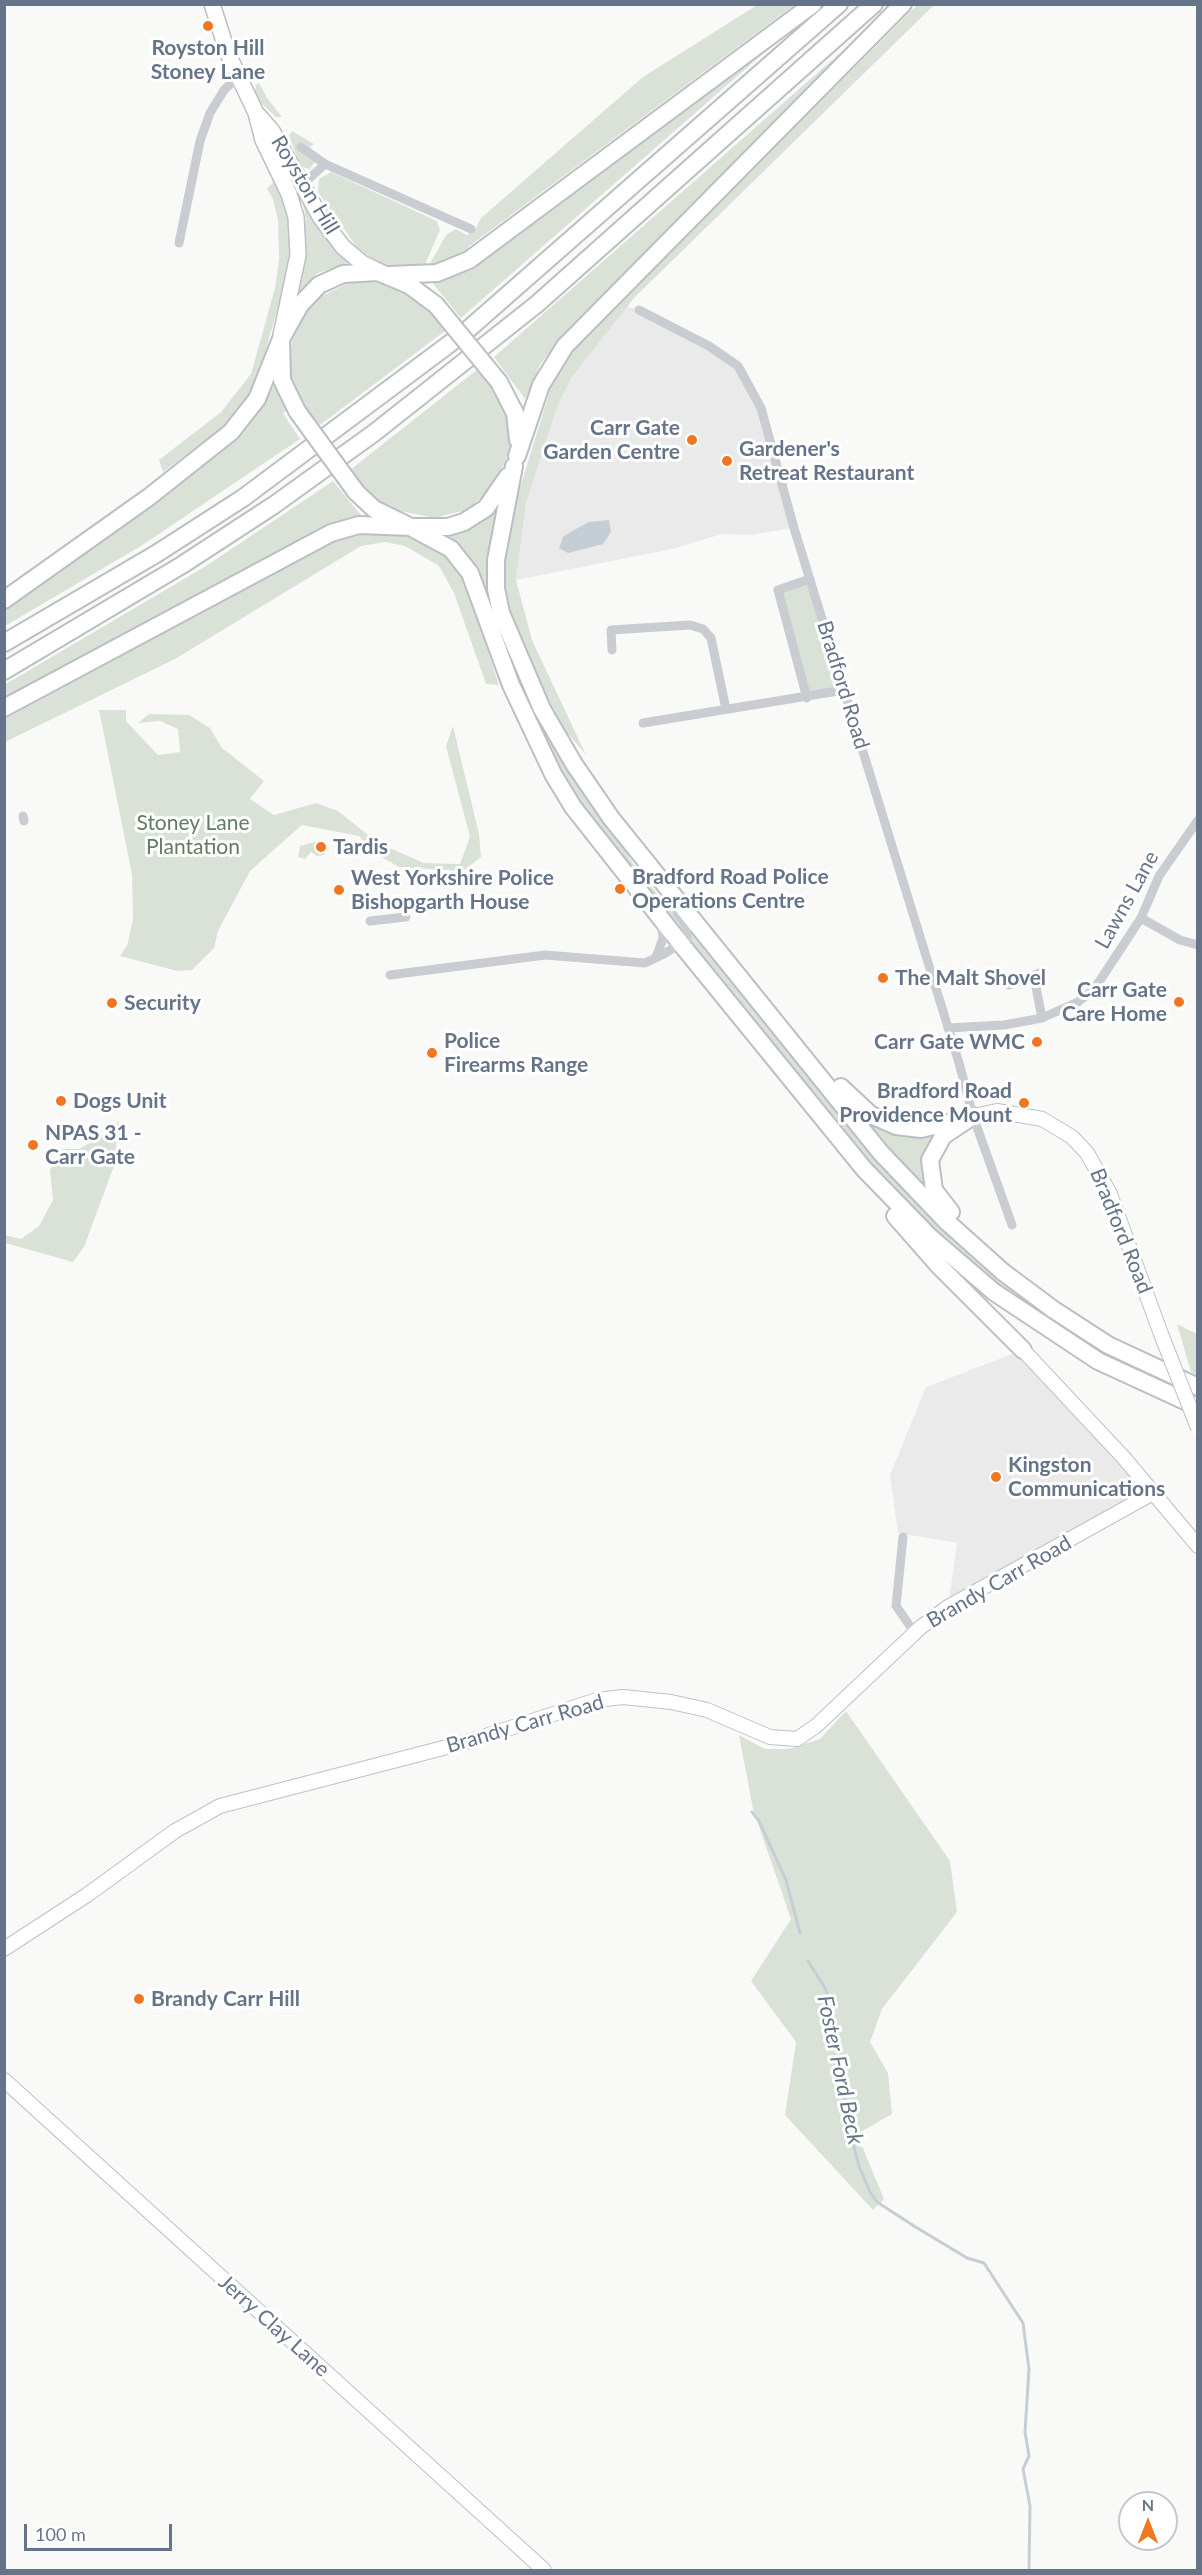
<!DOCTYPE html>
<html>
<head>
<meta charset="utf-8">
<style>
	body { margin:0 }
	#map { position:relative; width:1202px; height:2575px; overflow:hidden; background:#f9faf7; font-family:Lato,sans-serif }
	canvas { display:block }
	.frame { position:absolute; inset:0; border:6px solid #66748a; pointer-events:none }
	.north { position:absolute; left:1118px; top:2491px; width:60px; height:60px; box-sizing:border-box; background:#fff; border:2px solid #c2c7d0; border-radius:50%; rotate:0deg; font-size:16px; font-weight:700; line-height:24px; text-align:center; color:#66748a }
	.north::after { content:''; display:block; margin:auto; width:21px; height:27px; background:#ef7722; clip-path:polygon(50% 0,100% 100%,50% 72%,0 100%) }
	.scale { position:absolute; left:24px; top:2524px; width:148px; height:27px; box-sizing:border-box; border:3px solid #66748a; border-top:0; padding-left:8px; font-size:18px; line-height:21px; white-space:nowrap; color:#66748a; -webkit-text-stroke:4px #fff; paint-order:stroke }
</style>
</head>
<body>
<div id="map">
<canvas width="1202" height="2575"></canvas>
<div class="frame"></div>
<div class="north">N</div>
<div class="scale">100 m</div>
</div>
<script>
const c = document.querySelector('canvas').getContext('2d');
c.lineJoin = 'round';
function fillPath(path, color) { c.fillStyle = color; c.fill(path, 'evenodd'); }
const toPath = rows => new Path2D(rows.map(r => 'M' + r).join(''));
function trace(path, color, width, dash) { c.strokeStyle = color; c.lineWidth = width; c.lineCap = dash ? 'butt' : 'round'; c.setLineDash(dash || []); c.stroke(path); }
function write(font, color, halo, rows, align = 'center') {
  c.font = font + ' Lato,sans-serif'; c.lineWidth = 6; c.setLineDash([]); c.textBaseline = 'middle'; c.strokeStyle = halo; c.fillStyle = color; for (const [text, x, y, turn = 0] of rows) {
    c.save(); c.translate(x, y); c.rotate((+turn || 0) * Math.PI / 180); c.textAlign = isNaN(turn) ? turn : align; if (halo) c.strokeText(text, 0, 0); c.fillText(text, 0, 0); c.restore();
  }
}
fillPath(toPath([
	[627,306,659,318,738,366,761,408,794,528,750,535,722,534,672,549,516,580,526,504,557,407,572,377],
	[1023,1350,1153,1493,948,1607,957,1543,898,1533,890,1475,926,1387]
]), '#eaeaea');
fillPath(toPath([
	[757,5,794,5,468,247,467,254,431,268,431,262,446,235,456,229,467,235,476,228,481,218,643,77],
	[917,5,934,5,634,298,572,377,557,407,526,504,516,580,532,640,586,755,564,729,547,697,510,617,501,584,504,540,555,374,564,358,619,297,629,294],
	[864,32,564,333,540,365,525,399,494,357],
	[772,42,774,44,461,318,434,285,433,279],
	[259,83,267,98,282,117,276,117,261,103,254,90,256,88,255,85],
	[292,131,314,144,310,147,301,142,297,148,315,162,310,169,301,167,289,136],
	[331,172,437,221,440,230,426,262,427,269,392,267,372,259,356,246,318,192,319,179],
	[276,179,285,198,293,229,290,266,257,380,248,398,222,428,163,472,159,460,221,412,251,374,275,288,279,259,278,220,273,199,267,189],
	[302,199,329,242,348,263,318,273,300,290,296,287,306,218],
	[366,281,390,285,424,304,445,331,320,425,301,402,291,382,289,371,292,340,307,311,322,296,346,284],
	[478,369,497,392,509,417,512,445,501,471,487,492,467,510,434,518,400,511,371,497,350,470],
	[275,384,287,410,283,413,300,439,141,546,5,626,4,608,235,441,251,423],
	[333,481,361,515,329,524,5,701,4,685,206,566],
	[498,510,492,601,613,831,632,862,679,921,673,924,580,806,547,748,512,666,477,568,450,536,471,529],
	[353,530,407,535,443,553,457,569,467,586,499,685,486,684,454,593,439,566,405,546,385,542,361,546,175,659,5,742,5,719,323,547,327,540],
	[810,579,844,690,807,698,778,590],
	[99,710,126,710,126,721,158,755,180,752,178,729,160,721,138,723,149,714,189,715,210,728,222,748,264,781,250,799,274,815,316,803,338,811,378,843,424,863,460,864,470,837,446,746,453,726,479,834,481,857,463,871,399,867,371,851,359,836,302,825,250,871,218,931,214,948,192,970,177,971,120,956,127,946,133,919,132,875],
	[322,840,328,848,324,855,317,856,311,852,305,859,298,857,300,846],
	[692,929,908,1192,1127,1362,1164,1381,1164,1387,1109,1360,1016,1302,920,1218,848,1140,689,944],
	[119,1121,114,1166,84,1247,73,1262,5,1243,5,1235,21,1239,39,1226,53,1200,50,1170,63,1149,79,1149,102,1136],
	[871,1124,932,1135,925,1157,926,1188,922,1189,869,1127],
	[1177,1324,1197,1334,1197,1375,1191,1372],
	[846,1711,950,1861,957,1912,882,2009,870,2042,888,2073,892,2114,857,2134,884,2199,873,2210,785,2115,796,2042,751,1981,791,1919,753,1809,739,1735,765,1749,789,1749,820,1739]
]), '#dae2d8');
fillPath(toPath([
	[609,520,611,532,603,544,568,553,559,548,563,537,572,531,589,522]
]), '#c6ced5');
trace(toPath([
	[752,1812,759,1821,786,1880,800,1933],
	[808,1961,825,1988,829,1999,826,2017,841,2053,846,2117,859,2166,870,2192,877,2202,914,2226,967,2258,984,2263,1023,2323,1029,2369,1025,2432,1029,2456,1023,2469,1030,2506,1029,2570]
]), '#c6ced5', 3);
const secondary = toPath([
	[973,1116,997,1111,1042,1119,1072,1137,1087,1153,1110,1194,1161,1334],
	[1023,1350,1124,1458,1198,1546],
	[4,1949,87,1895,175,1831,220,1806,470,1741,597,1700,623,1697,671,1702,707,1710,770,1737,797,1739,816,1726,921,1627,948,1607,1153,1493],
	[4,2080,544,2570]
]);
const primary = toPath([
	[212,4,228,54,256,113,263,140,289,194,296,217,298,255,281,335],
	[258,115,272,131,321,218,343,247,362,263,384,274]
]);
const highway = toPath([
	[389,275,437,273,469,260,813,4],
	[499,382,515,413,518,440],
	[297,411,282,380,281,339,300,305,319,285,343,274,378,272,409,285,436,305],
	[517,456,541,385,565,346,903,4],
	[514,466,496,560,496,589,501,613,542,709,574,764,611,818,881,1153,946,1221,1003,1272,1054,1310,1108,1345,1198,1387],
	[356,492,374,509,411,527,448,527,464,522,486,508,508,476],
	[412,528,451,549,470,573,511,685,553,774,573,807,681,944,864,1169,930,1237,994,1292,1098,1361,1198,1407],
	[4,600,149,497,231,432,257,399,281,339],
	[4,643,156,554,243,498,464,333,839,4],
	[4,671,182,565,274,505,374,433,537,304,874,4],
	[4,708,331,533,359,525,411,527],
	[841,1087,871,1115,896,1126,921,1129,956,1121],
	[951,1212,934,1190,930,1160,943,1136,973,1116],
	[895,1216,938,1265,1023,1350]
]);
trace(secondary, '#bdc1c7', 16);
trace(primary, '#bcbfc4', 18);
trace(highway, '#bbbec2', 20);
trace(toPath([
	[301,147,325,164,471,229],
	[299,188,325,164],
	[179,243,200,141,210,113,224,90,238,77],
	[639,310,709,346,738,366,761,408,794,528,959,1063,973,1116,1012,1225],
	[612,650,611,630,690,625,703,629,711,638,726,709],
	[807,698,778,590,810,579],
	[643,723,844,690],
	[23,816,24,821],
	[1141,918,1180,940,1198,945],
	[370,921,406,917],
	[656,958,663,938,661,922],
	[390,975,545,955,645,963,664,954,687,939,687,929,677,912],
	[1034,977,1042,1018],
	[1009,985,1042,972],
	[948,1028,1004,1025,1042,1018,1078,1002,1095,988,1141,918,1159,876,1198,820],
	[903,1537,896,1606,915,1633]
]), '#c9ccd0', 9);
trace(secondary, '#fff', 14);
trace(primary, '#fff', 15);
trace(highway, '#fff', 16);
const secondaryBridge = toPath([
	[1161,1334,1198,1428]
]);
const highwayBridge = toPath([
	[436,305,499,382],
	[297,411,356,492]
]);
trace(secondaryBridge, '#bdc1c7', 16, []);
trace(highwayBridge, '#bbbec2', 20, []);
trace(secondaryBridge, '#fff', 14);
trace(highwayBridge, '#fff', 16);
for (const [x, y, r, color] of [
	[208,26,6,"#ef7722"],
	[692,440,6,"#ef7722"],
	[727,461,6,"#ef7722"],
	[321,847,6,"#ef7722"],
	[620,889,6,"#ef7722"],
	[339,890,6,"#ef7722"],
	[883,978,6,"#ef7722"],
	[1179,1002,6,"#ef7722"],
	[112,1003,6,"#ef7722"],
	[1037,1042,6,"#ef7722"],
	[432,1053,6,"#ef7722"],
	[61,1101,6,"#ef7722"],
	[1024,1103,6,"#ef7722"],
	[33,1145,6,"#ef7722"],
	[996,1477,6,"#ef7722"],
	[139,1999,6,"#ef7722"]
]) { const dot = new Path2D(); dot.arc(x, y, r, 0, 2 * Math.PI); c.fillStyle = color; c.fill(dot); trace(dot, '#fff', 2); }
write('bold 21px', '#66748a', '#fff', [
	["Royston Hill",208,48,"center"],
	["Stoney Lane",208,72,"center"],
	["Carr Gate",680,428,"right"],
	["Garden Centre",680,452,"right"],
	["Gardener's",739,449],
	["Retreat Restaurant",739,473],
	["Tardis",333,847],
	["Bradford Road Police",632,877],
	["Operations Centre",632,901],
	["West Yorkshire Police",351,878],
	["Bishopgarth House",351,902],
	["The Malt Shovel",895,978],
	["Carr Gate",1167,990,"right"],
	["Care Home",1167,1014,"right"],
	["Security",124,1003],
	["Police",444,1041],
	["Firearms Range",444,1065],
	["Carr Gate WMC",1025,1042,"right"],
	["Bradford Road",1012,1091,"right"],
	["Providence Mount",1012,1115,"right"],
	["Dogs Unit",73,1101],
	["NPAS 31 -",45,1133],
	["Carr Gate",45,1157],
	["Kingston",1008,1465],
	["Communications",1008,1489],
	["Brandy Carr Hill",151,1999]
], 'left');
write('21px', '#66748a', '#fff', [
	["Royston Hill",305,185,59],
	["Bradford Road",843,685,73],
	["Lawns Lane",1127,900,-61],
	["Bradford Road",1121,1231,68],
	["Brandy Carr Road",999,1582,-30],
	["Brandy Carr Road",525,1724,-16],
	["Jerry Clay Lane",274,2326,42]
]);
write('21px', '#627b62', '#fff', [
	["Stoney Lane",193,823],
	["Plantation",193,847]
]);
write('italic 22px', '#637585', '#fff', [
	["Foster Ford Beck",840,2070,78]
]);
</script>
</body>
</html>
